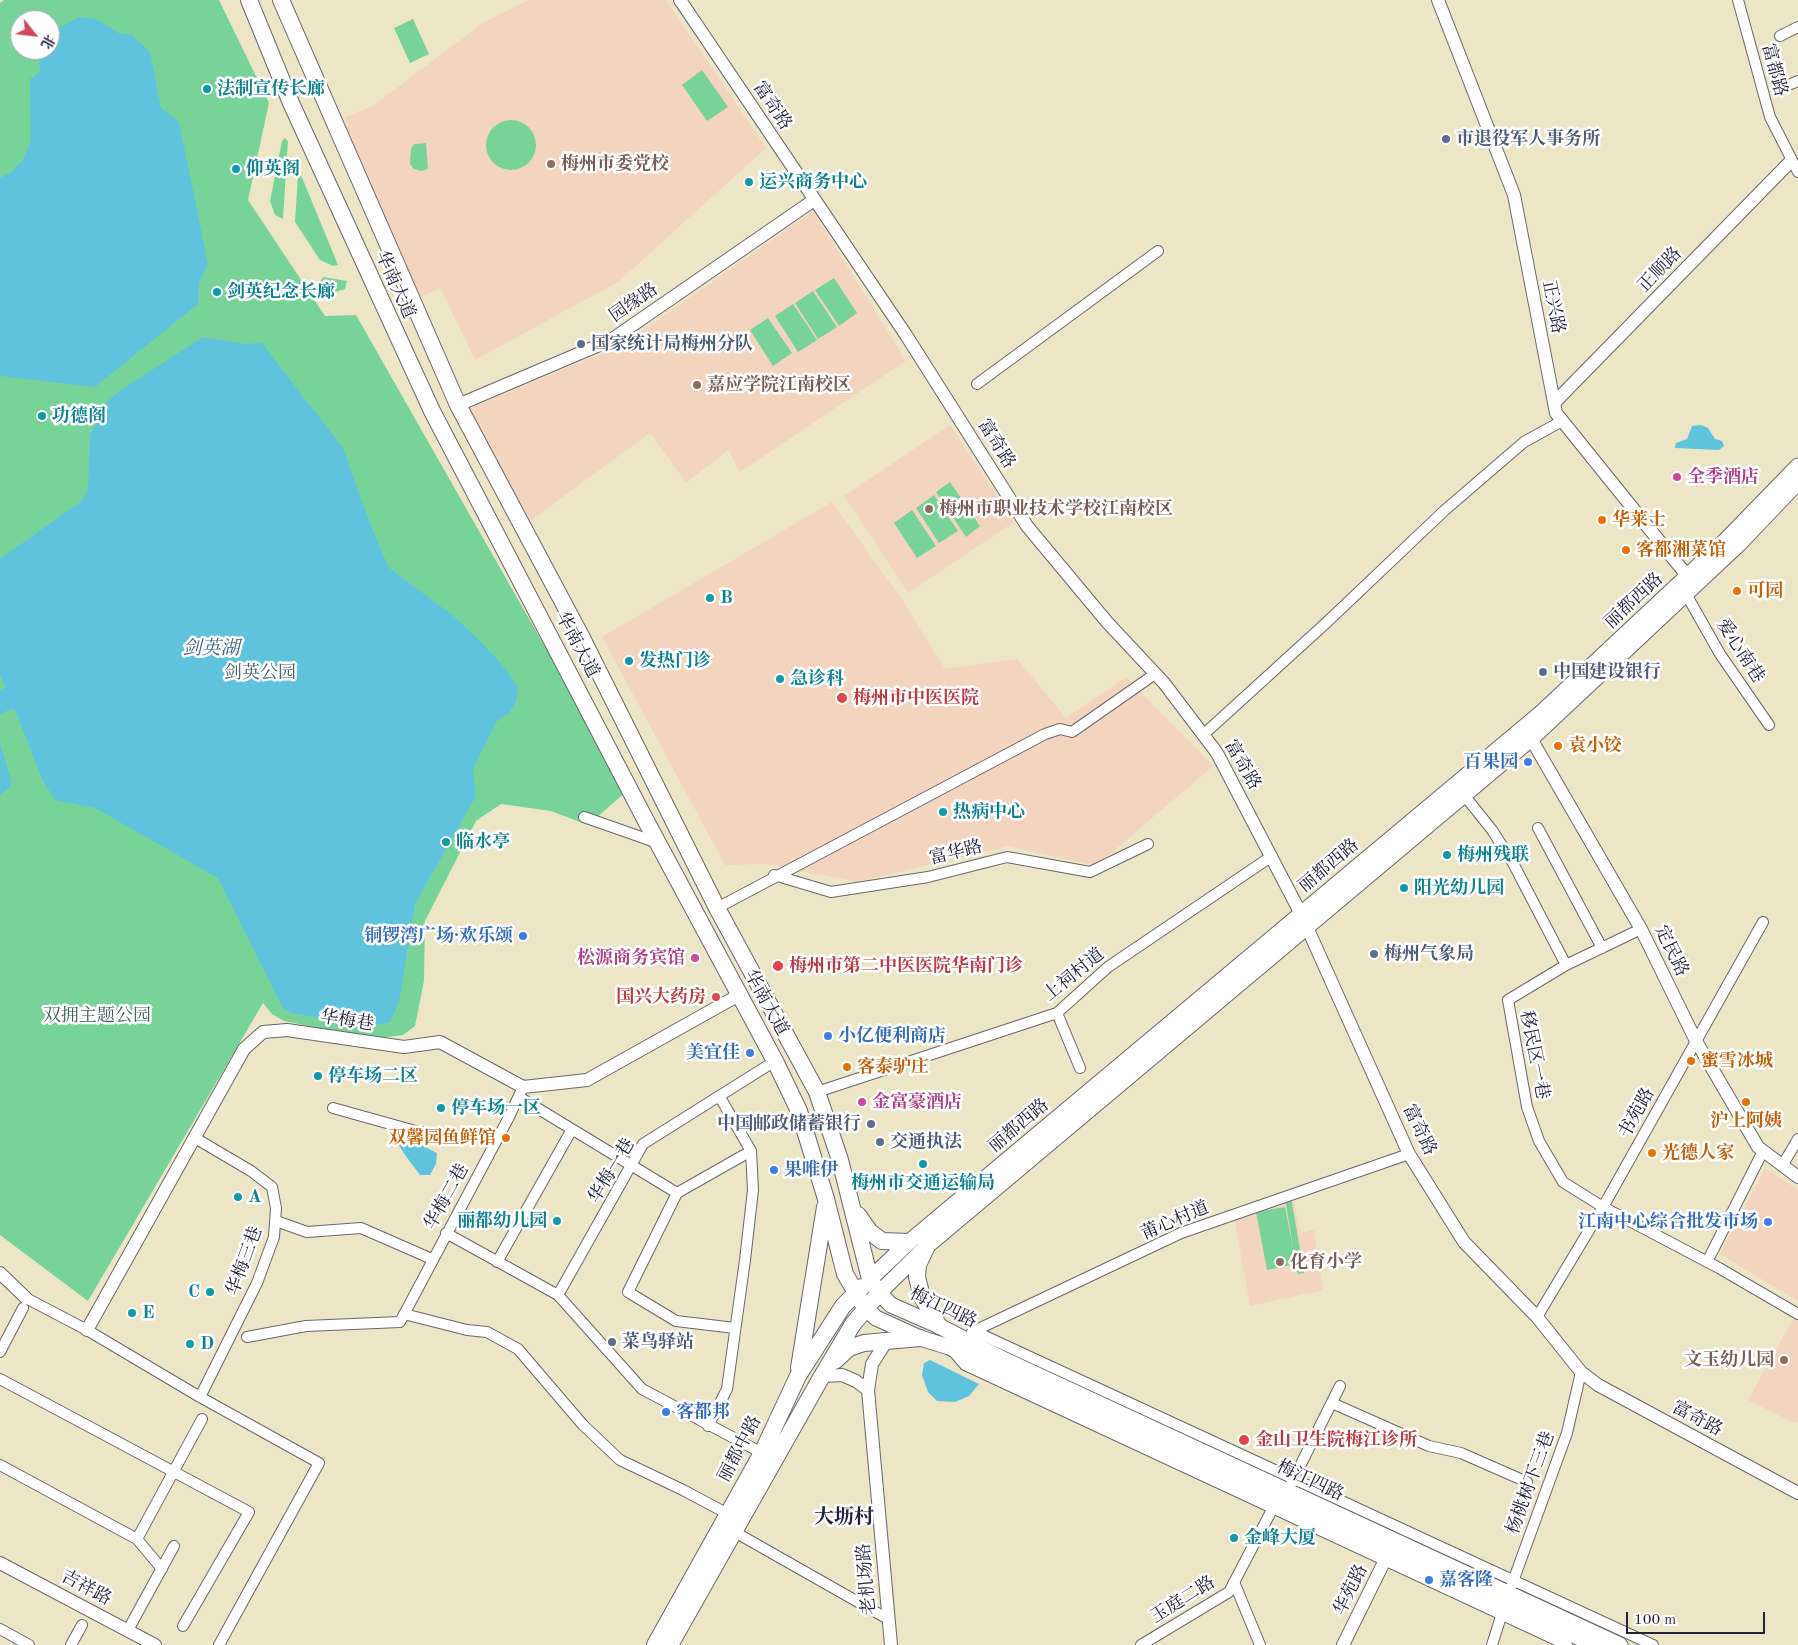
<!DOCTYPE html>
<html>
<head>
<meta charset="utf-8">
<style>
	body { margin:0 }
	#map { position:relative; width:1798px; height:1645px; overflow:hidden; background:#ece6c7; font-family:"Old Standard TT","Noto Serif SC",serif }
	canvas { display:block }
	.north { position:absolute; left:10px; top:10px; width:50px; height:50px; box-sizing:border-box; background:#fff; border:1px solid #a7a7b1; border-radius:50%; rotate:119deg; font-size:14px; font-weight:700; line-height:20px; text-align:center; color:#22223b }
	.north::after { content:''; display:block; margin:auto; width:18px; height:22px; background:#d1495b; clip-path:polygon(50% 0,100% 100%,50% 72%,0 100%) }
	.scale { position:absolute; left:1626px; top:1612px; width:139px; height:22px; box-sizing:border-box; border:2px solid #22223b; border-top:0; padding-left:6px; font-size:15px; line-height:18px; white-space:nowrap; color:#22223b; -webkit-text-stroke:4px #fff; paint-order:stroke }
</style>
</head>
<body>
<div id="map">
<canvas width="1798" height="1645"></canvas>
<div class="north">北</div>
<div class="scale">100 m</div>
</div>
<script>
const c = document.querySelector('canvas').getContext('2d');
c.lineJoin = 'round';
function fillPath(path, color) { c.fillStyle = color; c.fill(path, 'evenodd'); }
const toPath = rows => new Path2D(rows.map(r => 'M' + r).join(''));
function trace(path, color, width, dash) { c.strokeStyle = color; c.lineWidth = width; c.lineCap = dash ? 'butt' : 'round'; c.setLineDash(dash || []); c.stroke(path); }
function write(font, color, halo, rows, align = 'center') {
  c.font = font + ' "Old Standard TT","Noto Serif SC",serif'; c.lineWidth = 5; c.setLineDash([]); c.textBaseline = 'middle'; c.strokeStyle = halo; c.fillStyle = color; for (const [text, x, y, turn = 0] of rows) {
    c.save(); c.translate(x, y); c.rotate((+turn || 0) * Math.PI / 180); c.textAlign = isNaN(turn) ? turn : align; if (halo) c.strokeText(text, 0, 0); c.fillText(text, 0, 0); c.restore();
  }
}
fillPath(toPath([
	[529,0,666,0,766,148,618,282,475,360,440,288,421,297,356,180,345,117,373,106,483,23],
	[813,211,906,361,740,472,728,450,686,483,650,433,530,521,466,410,622,345],
	[950,425,1014,522,908,593,844,496],
	[832,502,903,601,945,669,1017,659,1066,718,1126,677,1213,766,1096,866,1008,846,857,882,766,864,725,865,602,637],
	[1765,1168,1798,1190,1798,1301,1720,1254],
	[1293,1194,1300,1233,1314,1230,1323,1290,1250,1306,1234,1215],
	[1794,1317,1798,1319,1798,1423,1790,1421,1748,1400]
]), '#f3d4bf');
fillPath(toPath([
	[4,0,219,0,269,103,248,200,325,316,356,315,627,791,588,825,551,811,501,804,476,821,425,921,424,981,415,1026,403,1035,371,1039,284,1021,272,1014,263,1003,88,1301,0,1235,0,3],
	[20,20,50,20,50,50,20,50],
	[413,19,429,54,410,63,394,28],
	[702,70,728,107,707,121,682,85],
	'486 145a25 25 0 1 1 50 0a25 25 0 1 1-50 0Z',
	[285,138,288,141,283,219,275,215,270,201,282,141],
	[426,143,428,169,421,171,414,169,410,164,411,149,414,144],
	[298,175,301,175,338,265,333,266,320,260,295,222],
	[323,277,347,281,345,289,332,293,323,289,319,284],
	[834,278,857,313,839,326,815,290],
	[813,291,837,327,818,339,795,303],
	[793,304,817,340,798,352,775,316],
	[768,318,792,353,773,366,750,330],
	[950,482,980,526,966,537,936,492],
	[934,495,958,531,939,543,916,508],
	[912,510,936,546,917,558,894,523],
	[1291,1197,1304,1273,1298,1274,1296,1264,1267,1270,1256,1212,1285,1207,1294,1253,1285,1198]
]), '#78d399');
fillPath(toPath([
	[79,17,96,19,120,34,131,34,150,52,161,108,179,122,208,264,199,283,198,304,95,387,0,376,0,178,13,171,23,159,31,141,30,79,40,72,39,50,50,50,50,29,56,29],
	[203,337,245,344,262,343,343,448,371,526,389,568,451,614,480,641,505,668,517,686,518,693,515,704,509,713,497,721,473,769,476,796,415,904,399,1002,390,1022,368,1027,292,1013,283,1008,218,878,95,808,55,800,43,781,15,710,11,709,0,714,0,691,5,687,0,674,0,559,82,501,88,487,90,435,106,403,118,392],
	[1701,425,1708,428,1715,439,1722,441,1724,446,1719,450,1675,448,1676,443,1687,439,1692,426],
	[0,742,11,780,10,787,0,795],
	[397,1132,437,1153,436,1164,430,1175,420,1175,405,1155,395,1139],
	[930,1360,979,1384,969,1396,955,1402,937,1401,928,1392,922,1375,924,1363]
]), '#60c3de');
const minor = toPath([
	[1738,0,1770,117,1798,172],
	[1780,36,1798,27],
	[1791,84,1798,81],
	[977,384,1158,251],
	[1686,594,1720,654,1769,725],
	[1203,735,1326,623,1445,510,1524,442,1562,421],
	[1464,795,1492,830,1513,863,1566,965],
	[584,817,658,843],
	[1538,828,1602,948],
	[774,875,831,892,928,877,1007,857,1090,872,1148,844],
	[717,908,1045,734,1060,729,1072,732,1155,674],
	[1641,929,1566,965,1508,1000,1527,1107,1539,1141,1563,1182,1603,1207,1719,1268,1798,1314],
	[1057,1013,1080,1068],
	[817,1092,1057,1013,1108,967,1272,856],
	[519,1097,677,1193],
	[333,1108,419,1132,444,1136],
	[195,1138,251,1171,272,1187,276,1208,274,1237,257,1283,200,1397],
	[1782,1166,1798,1139],
	[276,1221,307,1232,361,1228,432,1259],
	[446,1233,558,1295,642,1389,762,1453],
	[497,1262,571,1131],
	[1707,1262,1763,1151],
	[558,1295,643,1144,775,1061],
	[26,1298,87,1330,200,1397,319,1463,219,1645],
	[404,1314,467,1330,487,1332,518,1349,583,1425,620,1460,683,1490,728,1514],
	[1537,1317,1603,1207,1763,922],
	[735,1328,676,1321,628,1292,677,1193,751,1151],
	[974,1331,1653,1645],
	[972,1332,1181,1233,1409,1154],
	[247,1337,306,1326,400,1322,509,1117,523,1087],
	[953,1351,965,1365,1567,1645],
	[0,1352,23,1308],
	[0,1379,249,1512,183,1626],
	[1332,1403,1429,1446,1461,1453,1527,1482],
	[708,1426,727,1389,745,1260,753,1190,751,1151,721,1099],
	[0,1465,137,1539],
	[1291,1484,1340,1386],
	[733,1531,888,1619],
	[162,1569,137,1539,202,1419],
	[1234,1582,1260,1645],
	[1511,1587,1567,1433,1581,1372],
	[0,1629,29,1645],
	[128,1630,174,1546],
	[71,1645,82,1625],
	[1141,1645,1229,1592,1275,1504],
	[1492,1645,1503,1610]
]);
const tertiary = toPath([
	[680,0,906,335,1027,526,1107,622,1164,683,1217,753,1301,914,1409,1154,1464,1242,1537,1317,1581,1372,1598,1385,1798,1493],
	[1438,0,1514,195,1556,413,1693,583],
	[1554,403,1791,161],
	[458,405,611,340,814,200],
	[1526,730,1641,929,1696,1041,1758,1147,1798,1177],
	[0,1273,26,1298],
	[87,1330,244,1049,263,1032,287,1030,404,1047,440,1042,523,1087,587,1080,739,995],
	[886,1342,872,1364,868,1390,891,1645],
	[822,1376,842,1375,856,1381,868,1390],
	[0,1563,155,1645],
	[1343,1645,1390,1550]
]);
const secondary = toPath([
	[870,1279,909,1242,1541,713,1726,540,1798,466],
	[865,1308,876,1318,920,1338,949,1347,1595,1645],
	[1620,1645,1001,1358,939,1326,891,1305,879,1293,927,1246,1532,738,1740,543,1798,482]
]);
const primary = toPath([
	[249,0,291,103,432,411,645,819,775,1061,799,1111,826,1199,845,1274,865,1308],
	[281,0,458,405,582,638,717,908,817,1092,840,1160,870,1279,879,1293,853,1324,822,1376,670,1645],
	[858,1215,870,1232,882,1241,909,1242],
	[927,1246,918,1265,917,1277,922,1297,939,1326],
	[835,1361,849,1348,864,1343,920,1338],
	[799,1368,825,1207],
	[655,1645,762,1453,798,1376,843,1306,862,1287]
]);
trace(minor, '#69676c', 12);
trace(tertiary, '#69676c', 14);
trace(secondary, '#69676c', 17);
trace(primary, '#69676c', 18);
trace(minor, '#fff', 10);
trace(tertiary, '#fff', 12);
trace(secondary, '#fff', 15);
trace(primary, '#fff', 16);
for (const [x, y, r, color] of [
	[207,89,5,"#0f9aa8"],
	[1446,139,5,"#5c6f8a"],
	[551,164,5,"#8d6e63"],
	[236,169,5,"#0f9aa8"],
	[749,182,5,"#0f9aa8"],
	[217,292,5,"#0f9aa8"],
	[581,344,5,"#5c6f8a"],
	[697,385,5,"#8d6e63"],
	[42,416,5,"#0f9aa8"],
	[1677,477,5,"#d1479c"],
	[929,509,5,"#8d6e63"],
	[1602,520,5,"#e8710a"],
	[1626,550,5,"#e8710a"],
	[1737,591,5,"#e8710a"],
	[710,598,5,"#0f9aa8"],
	[629,661,5,"#0f9aa8"],
	[1543,672,5,"#5c6f8a"],
	[780,679,5,"#0f9aa8"],
	[842,698,6,"#e0444e"],
	[1558,746,5,"#e8710a"],
	[1528,762,5,"#3f7fe0"],
	[943,812,5,"#0f9aa8"],
	[446,842,5,"#0f9aa8"],
	[1447,855,5,"#0f9aa8"],
	[1404,888,5,"#0f9aa8"],
	[523,936,5,"#3f7fe0"],
	[1374,954,5,"#5c6f8a"],
	[695,958,5,"#d1479c"],
	[778,966,6,"#e0444e"],
	[716,997,5,"#e0444e"],
	[828,1036,5,"#3f7fe0"],
	[750,1053,5,"#3f7fe0"],
	[1691,1061,5,"#e8710a"],
	[847,1067,5,"#e8710a"],
	[318,1076,5,"#0f9aa8"],
	[862,1102,5,"#d1479c"],
	[1746,1102,5,"#e8710a"],
	[441,1108,5,"#0f9aa8"],
	[871,1124,5,"#5c6f8a"],
	[506,1138,5,"#e8710a"],
	[880,1142,5,"#5c6f8a"],
	[1652,1153,5,"#e8710a"],
	[923,1164,5,"#0f9aa8"],
	[774,1170,5,"#3f7fe0"],
	[238,1197,5,"#0f9aa8"],
	[557,1221,5,"#0f9aa8"],
	[1768,1222,5,"#3f7fe0"],
	[1280,1262,5,"#8d6e63"],
	[210,1292,5,"#0f9aa8"],
	[132,1313,5,"#0f9aa8"],
	[612,1342,5,"#5c6f8a"],
	[190,1344,5,"#0f9aa8"],
	[1784,1360,5,"#8d6e63"],
	[666,1412,5,"#3f7fe0"],
	[1244,1440,6,"#e0444e"],
	[1234,1538,5,"#0f9aa8"],
	[1429,1580,5,"#3f7fe0"]
]) { const dot = new Path2D(); dot.arc(x, y, r, 0, 2 * Math.PI); c.fillStyle = color; c.fill(dot); trace(dot, '#fff', 2); }
write('18px', '#22223b', '#fff', [
	["富都路",1774,70,75],
	["富奇路",772,106,56],
	["正顺路",1660,270,-46],
	["华南大道",395,285,66],
	["园缘路",634,303,-35],
	["正兴路",1553,307,79],
	["富奇路",996,444,58],
	["丽都西路",1634,601,-43],
	["华南大道",577,645,62],
	["爱心南巷",1740,651,57],
	["富奇路",1242,765,60],
	["富华路",956,853,-14],
	["丽都西路",1329,866,-40],
	["定民路",1671,951,64],
	["上祠村道",1074,975,-39],
	["华南大道",766,1003,61],
	["华梅巷",347,1021,9],
	["移民区一巷",1534,1055,79],
	["书苑路",1637,1113,-61],
	["丽都西路",1019,1126,-40],
	["富奇路",1419,1130,64],
	["华梅一巷",612,1171,-59],
	["华梅二巷",447,1197,-61],
	["莆心村道",1175,1221,-23],
	["华梅三巷",245,1261,-70],
	["梅江四路",943,1308,25],
	["富奇路",1697,1419,28],
	["丽都中路",740,1449,-62],
	["梅江四路",1310,1481,25],
	["杨桃树下三巷",1531,1483,-70],
	["老机场路",867,1579,-95],
	["吉祥路",86,1588,28],
	["华苑路",1351,1590,-64],
	["玉庭二路",1183,1600,-32]
]);
write('bold 18px', '#0d838f', '#fff', [
	["法制宣传长廊",217,89],
	["仰英阁",246,169],
	["运兴商务中心",759,182],
	["剑英纪念长廊",227,292],
	["功德阁",52,416],
	["B",720,598],
	["发热门诊",639,661],
	["急诊科",790,679],
	["热病中心",953,812],
	["临水亭",456,842],
	["梅州残联",1457,855],
	["阳光幼儿园",1414,888],
	["停车场二区",328,1076],
	["停车场一区",451,1108],
	["梅州市交通运输局",923,1183,"center"],
	["A",248,1197],
	["丽都幼儿园",547,1221,"right"],
	["C",200,1292,"right"],
	["E",142,1313],
	["D",200,1344],
	["金峰大厦",1244,1538]
], 'left');
write('bold 18px', '#4e5e75', '#fff', [
	["市退役军人事务所",1456,139],
	["国家统计局梅州分队",591,344],
	["中国建设银行",1553,672],
	["梅州气象局",1384,954],
	["中国邮政储蓄银行",861,1124,"right"],
	["交通执法",890,1142],
	["菜鸟驿站",622,1342]
], 'left');
write('bold 18px', '#785e54', '#fff', [
	["梅州市委党校",561,164],
	["嘉应学院江南校区",707,385],
	["梅州市职业技术学校江南校区",939,509],
	["化育小学",1290,1262],
	["文玉幼儿园",1774,1360,"right"]
], 'left');
write('bold 18px', '#b23c85', '#fff', [
	["全季酒店",1687,477],
	["松源商务宾馆",685,958,"right"],
	["金富豪酒店",872,1102]
], 'left');
write('bold 18px', '#c56008', '#fff', [
	["华莱士",1612,520],
	["客都湘菜馆",1636,550],
	["可园",1747,591],
	["袁小饺",1568,746],
	["蜜雪冰城",1701,1061],
	["客泰驴庄",857,1067],
	["沪上阿姨",1746,1121,"center"],
	["双馨园鱼鲜馆",496,1138,"right"],
	["光德人家",1662,1153]
], 'left');
write('18px', '#40605c', '#fff', [
	["剑英公园",260,673],
	["双拥主题公园",97,1016]
]);
write('bold 18px', '#be3a42', '#fff', [
	["梅州市中医医院",853,698],
	["梅州市第二中医医院华南门诊",789,966],
	["国兴大药房",706,997,"right"],
	["金山卫生院梅江诊所",1255,1440]
], 'left');
write('bold 18px', '#366cbe', '#fff', [
	["百果园",1518,762],
	["铜锣湾广场·欢乐颂",513,936],
	["小亿便利商店",838,1036,"left"],
	["美宜佳",740,1053],
	["果唯伊",784,1170,"left"],
	["江南中心综合批发市场",1758,1222],
	["客都邦",676,1412,"left"],
	["嘉客隆",1439,1580,"left"]
], 'right');
write('italic 19px', '#3b627c', '#fff', [
	["剑英湖",211,649]
]);
write('bold 20px', '#22223b', '#fff', [
	["大坜村",844,1518]
]);
</script>
</body>
</html>
